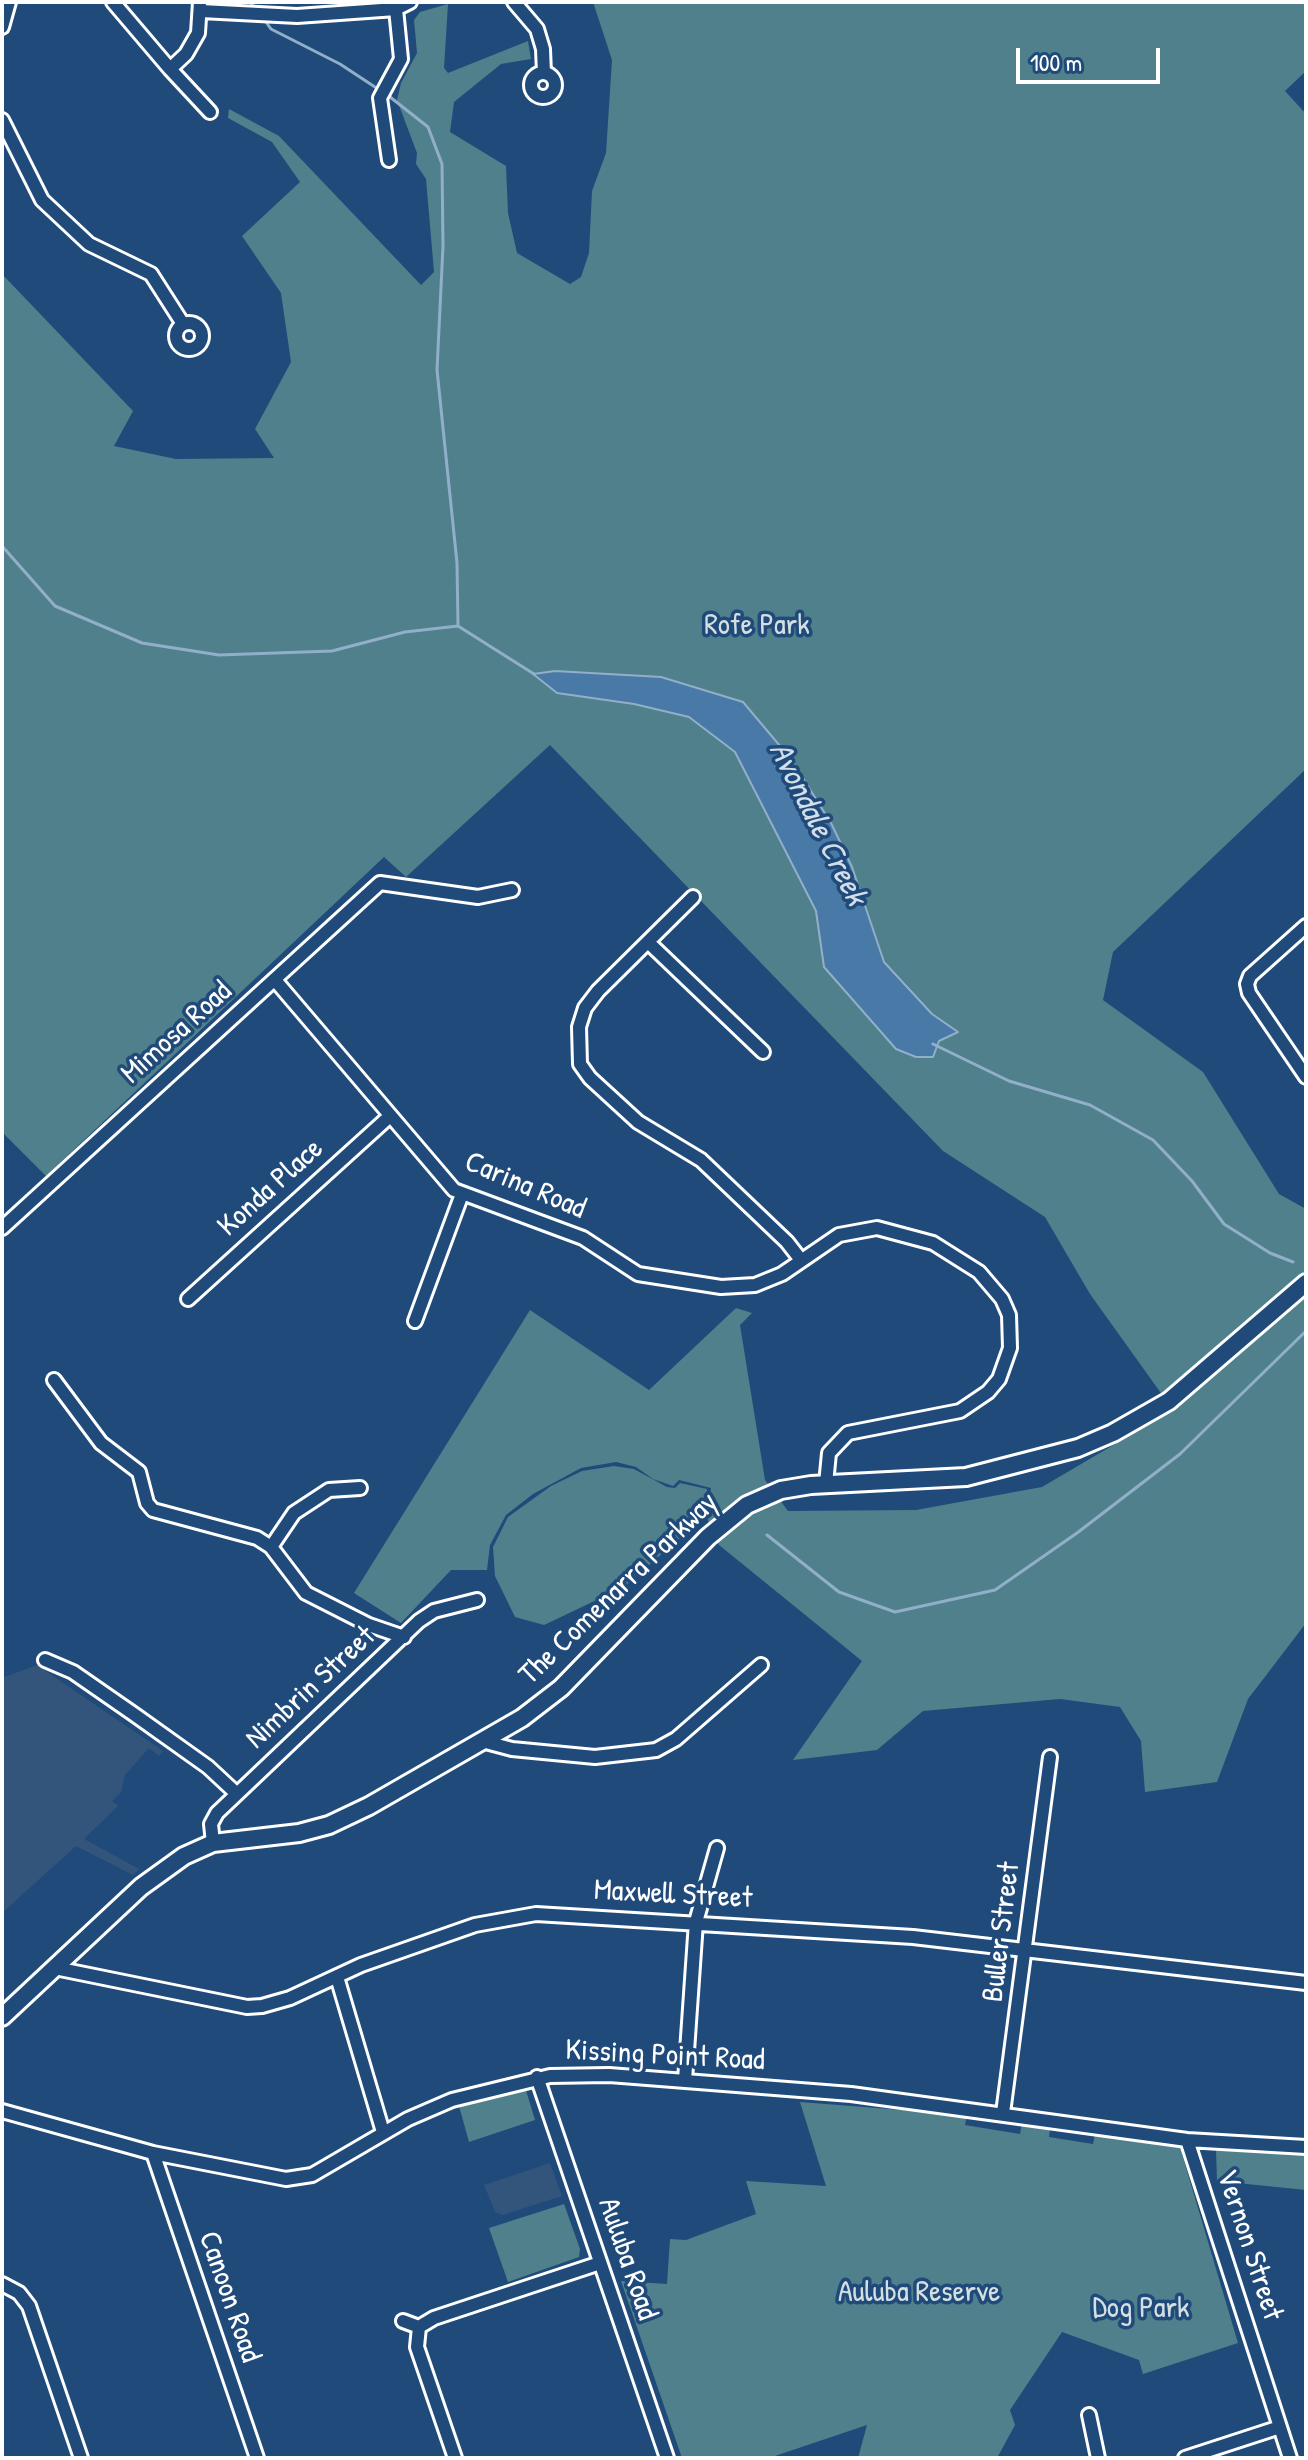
<!DOCTYPE html>
<html>
<head>
<meta charset="utf-8">
<style>
	body { margin:0 }
	#map { position:relative; width:1308px; height:2460px; overflow:hidden; background:#1f4a7a; font-family:"Patrick Hand",sans-serif }
	canvas { display:block }
	.frame { position:absolute; inset:0; border:4px solid #fff; pointer-events:none }
	.scale { position:absolute; left:1016px; top:48px; width:144px; height:36px; box-sizing:border-box; border:4px solid #fff; border-top:0; padding-left:10px; font-size:24px; line-height:28px; white-space:nowrap; color:#fff; -webkit-text-stroke:6px #1f4a7a; paint-order:stroke }
</style>
</head>
<body>
<div id="map">
<canvas width="1308" height="2460"></canvas>
<div class="frame"></div>
<div class="scale">100 m</div>
</div>
<script>
const c = document.querySelector('canvas').getContext('2d');
c.lineJoin = 'round';
function fillPath(path, color) { c.fillStyle = color; c.fill(path, 'evenodd'); }
const toPath = rows => new Path2D(rows.map(r => 'M' + r).join(''));
function trace(path, color, width, dash) { c.strokeStyle = color; c.lineWidth = width; c.lineCap = dash ? 'butt' : 'round'; c.setLineDash(dash || []); c.stroke(path); }
function write(font, color, halo, rows, align = 'center') {
  c.font = font + ' "Patrick Hand",sans-serif'; c.lineWidth = 7; c.setLineDash([]); c.textBaseline = 'middle'; c.strokeStyle = halo; c.fillStyle = color; for (const [text, x, y, turn = 0] of rows) {
    c.save(); c.translate(x, y); c.rotate((+turn || 0) * Math.PI / 180); c.textAlign = isNaN(turn) ? turn : align; if (halo) c.strokeText(text, 0, 0); c.fillText(text, 0, 0); c.restore();
  }
}
fillPath(toPath([
	[37,1665,163,1751,159,1756,149,1748,125,1775,121,1792,112,1801,118,1806,84,1839,139,1869,133,1875,76,1846,2,1913,2,1678],
	[550,2163,562,2196,503,2215,495,2212,484,2185]
]), '#33557c');
fillPath(toPath([
	[593,2,1306,2,1306,71,1285,91,1306,114,1306,769,1113,952,1103,1000,1203,1072,1279,1194,1306,1209,1306,1623,1248,1699,1217,1782,1145,1792,1141,1741,1120,1707,1060,1699,923,1711,877,1750,793,1760,862,1661,719,1545,707,1518,711,1488,679,1480,673,1486,653,1479,636,1467,616,1462,581,1468,533,1494,506,1515,490,1545,487,1570,451,1570,401,1623,354,1593,530,1310,649,1390,736,1308,752,1313,740,1325,765,1480,788,1511,916,1510,1042,1487,1173,1410,1090,1294,1045,1217,943,1151,550,745,406,877,384,857,46,1176,2,1132,2,274,133,411,114,446,176,459,274,458,255,429,291,362,281,293,242,236,300,182,272,142,228,118,229,109,279,136,421,285,434,272,426,179,416,164,417,153,397,100,401,83,417,53,414,20,420,12,448,4,444,68,448,73,528,41,531,59,501,64,454,102,450,132,506,166,508,213,517,253,570,284,581,277,589,253,592,191,606,153,612,60],
	[614,1466,634,1469,667,1487,675,1488,680,1483,707,1489,703,1518,624,1587,544,1625,515,1617,495,1576,493,1547,508,1517,551,1486,582,1471],
	[525,2087,535,2120,469,2142,459,2106],
	[800,2102,967,2115,965,2125,1020,2134,1022,2123,1050,2128,1049,2137,1093,2144,1095,2134,1179,2144,1238,2343,1143,2374,1139,2360,1062,2332,1010,2410,1015,2425,997,2458,858,2458,867,2425,769,2458,682,2458,621,2281,667,2284,670,2239,686,2240,756,2214,746,2181,826,2186],
	[1216,2150,1306,2155,1306,2190,1217,2181],
	[564,2204,580,2249,579,2257,508,2282,489,2228]
]), '#4f808c');
const water = toPath([
	[555,671,661,677,743,702,791,759,831,823,852,867,884,962,932,1014,958,1032,939,1041,933,1057,916,1057,896,1049,824,967,816,911,735,752,689,717,634,704,557,693,533,674,555,671]
]);
fillPath(water, '#4979a6');
trace(water, '#92afca', 2);
trace(toPath([
	[250,2,254,7],
	[266,22,271,29,340,64,378,89],
	[385,93,428,127,442,164,443,246,437,370,457,563,458,626],
	[2,546,55,606,142,643,219,655,332,651,405,632,458,626,534,674],
	[933,1044,1009,1081,1090,1105,1153,1140,1192,1181,1224,1224,1270,1253,1293,1262],
	[767,1535,839,1592,895,1612,995,1590,1077,1533,1180,1454,1306,1331]
]), '#92afca', 3);
const minor = toPath([
	[113,2,170,69,186,54,198,33,200,2],
	[514,2,537,29,543,49,544,73],
	[201,11,297,16,396,9,410,2],
	[2,27,9,2],
	[170,69,210,112],
	'531 85a12 12 0 1 1 24 0a12 12 0 1 1-24 0Z',
	[2,120,42,200,89,244,151,274,183,324],
	[389,160,380,98,401,59,396,9],
	'176 336a13 13 0 1 1 26 0a13 13 0 1 1-26 0Z',
	[693,897,598,991,585,1008,579,1027,580,1064,590,1078,638,1122,701,1160,787,1242,801,1260],
	[1306,926,1250,976,1247,984,1249,993,1306,1077],
	[649,943,763,1052],
	[275,980,454,1190,583,1238,638,1274,721,1287,755,1285,782,1274,839,1235,877,1228,933,1243,979,1272,1002,1299,1009,1315,1010,1348,999,1379,988,1392,960,1411,848,1433,829,1453,826,1484],
	[2,1228,380,883,478,897,512,890],
	[188,1299,390,1116],
	[415,1321,462,1194],
	[54,1380,101,1443,139,1472,147,1503,153,1510,257,1538,271,1547,306,1593,369,1625,404,1637],
	[271,1547,294,1513,329,1490,360,1488],
	[45,1660,73,1672,135,1715,208,1767,237,1794],
	[482,1741,512,1749,595,1757,656,1750,676,1739,761,1665],
	[213,1843,211,1824,217,1813,419,1621,434,1611,477,1600],
	[55,1968,247,2007,262,2006,290,1998,361,1965,475,1925,536,1914,913,1937,1306,1983],
	[337,1977,383,2132],
	[537,2077,667,2458],
	[685,2080,696,1922,717,1848],
	[2,2111,153,2153,286,2179,312,2175,408,2119,452,2100,550,2076,609,2075,851,2094,1187,2140,1306,2147],
	[1003,2113,1050,1757],
	[1187,2140,1290,2458],
	[153,2153,257,2458],
	[2,2284,19,2293,29,2306,81,2458],
	[403,2321,419,2327],
	[1089,2415,1098,2458],
	[455,2458,417,2347,419,2327,434,2318,600,2263],
	[1185,2458,1280,2427]
]);
const major = toPath([
	[2,2017,141,1887,184,1856,213,1843,299,1833,329,1825,369,1806,522,1718,561,1688,708,1537,747,1505,781,1490,811,1485,966,1477,1078,1448,1113,1433,1169,1401,1306,1283]
]);
trace(minor, '#fff', 18);
trace(major, '#fff', 22);
trace(minor, '#1f4a7a', 12);
trace(major, '#1f4a7a', 16);
write('30px', '#d3dfe2', '#1f4a7a', [
	["Rofe Park",757,626],
	["Auluba Reserve",919,2293],
	["Dog Park",1141,2309]
]);
write('30px', '#fff', '#1f4a7a', [
	["Mimosa Road",177,1033,-42],
	["Carina Road",525,1186,23],
	["Konda Place",271,1188,-42],
	["The Comenarra Parkway",619,1589,-44],
	["Nimbrin Street",311,1688,-43],
	["Maxwell Street",673,1895,3],
	["Buller Street",1002,1932,-83],
	["Kissing Point Road",665,2056,3],
	["Vernon Street",1249,2245,72],
	["Auluba Road",627,2259,71],
	["Canoon Road",229,2297,71]
]);
write('italic 32px', '#d2dee9', '#1f4a7a', [
	["Avondale Creek",817,824,63]
]);
</script>
</body>
</html>
